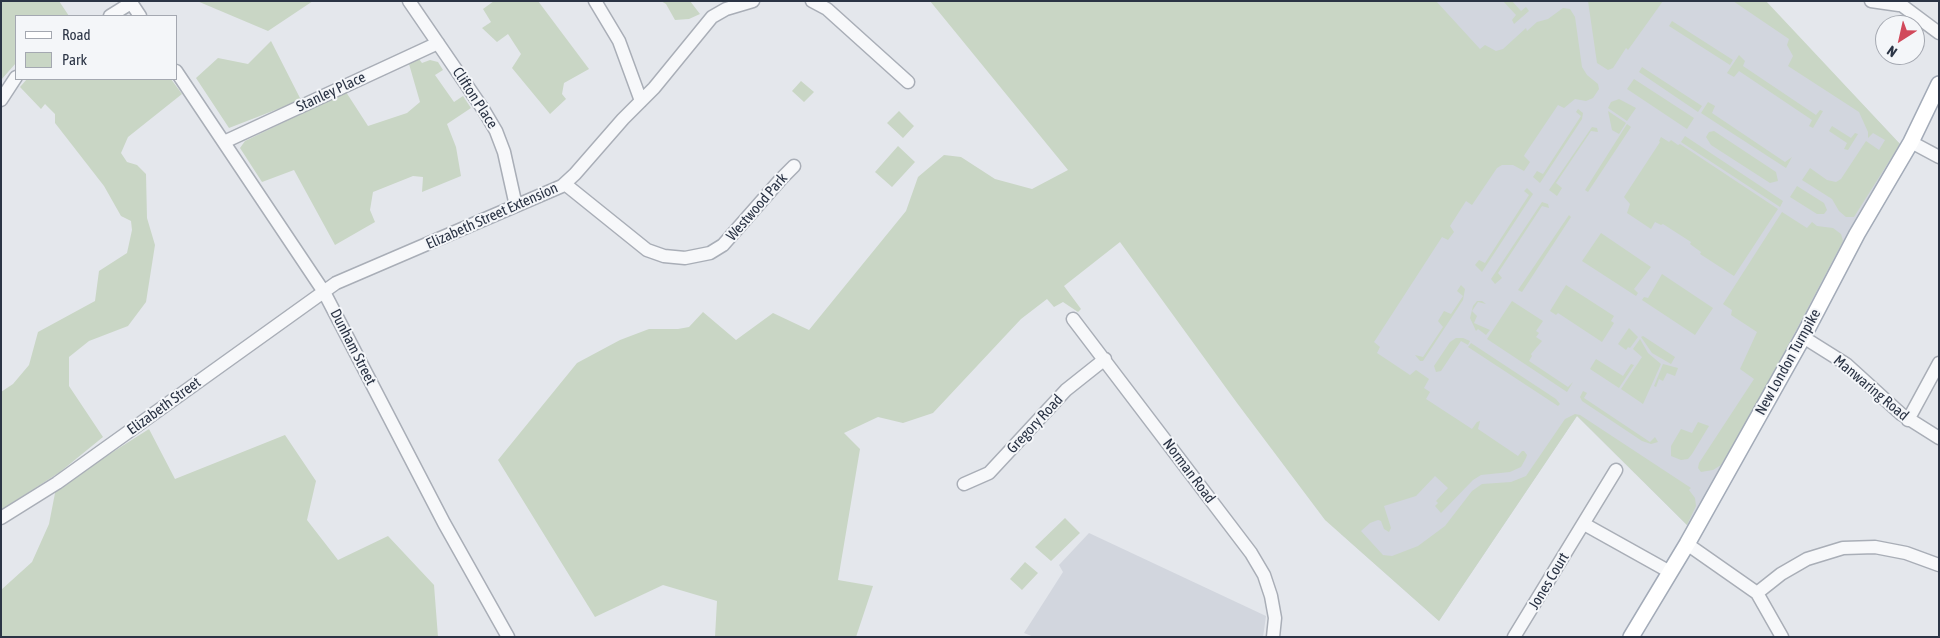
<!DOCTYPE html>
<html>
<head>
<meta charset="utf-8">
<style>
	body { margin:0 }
	#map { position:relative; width:1940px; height:638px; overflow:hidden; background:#e4e7ec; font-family:"Asap Condensed",sans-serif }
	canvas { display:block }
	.frame { position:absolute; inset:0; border:2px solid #2b3445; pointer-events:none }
	.legend { position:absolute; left:15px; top:15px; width:162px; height:65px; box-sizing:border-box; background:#f4f6f9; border:1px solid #a4a8b1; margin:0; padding:6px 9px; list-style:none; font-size:15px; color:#2b3445 }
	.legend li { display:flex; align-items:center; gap:10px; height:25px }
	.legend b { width:25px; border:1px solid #a4a8b1 }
	.north { position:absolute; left:1875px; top:15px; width:50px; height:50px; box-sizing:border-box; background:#f4f6f9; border:1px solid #a4a8b1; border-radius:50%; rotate:215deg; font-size:14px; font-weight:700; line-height:20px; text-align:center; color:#2b3445 }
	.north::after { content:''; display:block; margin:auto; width:18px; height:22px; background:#d1495b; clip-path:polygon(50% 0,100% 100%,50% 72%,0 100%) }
</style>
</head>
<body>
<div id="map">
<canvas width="1940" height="638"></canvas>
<div class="frame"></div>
<ul class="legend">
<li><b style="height:6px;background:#fff"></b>Road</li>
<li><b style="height:14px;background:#c9d6c5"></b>Park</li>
</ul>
<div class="north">N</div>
</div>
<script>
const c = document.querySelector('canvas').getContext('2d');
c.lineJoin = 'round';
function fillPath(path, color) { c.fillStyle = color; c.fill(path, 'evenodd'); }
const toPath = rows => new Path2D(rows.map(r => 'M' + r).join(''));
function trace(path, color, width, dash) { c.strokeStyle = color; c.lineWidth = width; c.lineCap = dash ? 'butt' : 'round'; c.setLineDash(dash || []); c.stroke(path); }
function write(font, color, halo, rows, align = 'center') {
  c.font = font + ' "Asap Condensed",sans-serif'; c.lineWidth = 4; c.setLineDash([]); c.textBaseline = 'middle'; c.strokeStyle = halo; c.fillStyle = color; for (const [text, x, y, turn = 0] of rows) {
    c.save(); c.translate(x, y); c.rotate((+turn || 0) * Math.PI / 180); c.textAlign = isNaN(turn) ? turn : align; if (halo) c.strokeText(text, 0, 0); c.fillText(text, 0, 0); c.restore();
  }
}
fillPath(toPath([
	[1403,1,1765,1,1900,144,1745,430,1719,471,1689,527,1577,416,1439,621,1341,534,1350,523,1374,356,1372,344],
	[1089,533,1266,616,1263,637,1034,637,1024,633,1063,572,1059,565]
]), '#d2d6de');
fillPath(toPath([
	[1,1,59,1,69,16,16,16,16,63,1,80],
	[197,1,313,1,268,31],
	[494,1,538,1,589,69,564,83,562,94,566,99,550,114,512,68,521,54,508,34,497,42,482,28,491,22,483,9],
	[661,1,690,1,700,14,689,19,675,20,666,4],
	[930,1,1436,1,1480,49,1485,45,1496,51,1503,49,1526,28,1527,31,1537,22,1548,19,1563,8,1570,9,1575,17,1582,67,1587,75,1598,84,1599,89,1593,98,1586,101,1575,99,1564,108,1558,105,1525,154,1524,156,1530,162,1524,171,1513,165,1502,165,1497,168,1472,205,1466,201,1450,226,1454,232,1448,240,1442,237,1374,342,1380,347,1377,353,1410,375,1416,370,1429,379,1424,388,1430,392,1426,399,1472,429,1477,422,1480,421,1478,429,1518,456,1522,451,1524,451,1527,455,1526,458,1521,467,1510,472,1481,475,1473,480,1441,513,1435,506,1438,503,1436,501,1448,488,1435,476,1416,496,1384,506,1391,528,1389,532,1384,529,1381,521,1378,520,1370,523,1361,531,1383,555,1392,556,1418,546,1445,526,1472,491,1482,484,1511,482,1526,476,1565,419,1575,414,1580,415,1691,488,1689,490,1695,498,1696,506,1687,525,1577,416,1439,621,1325,520,1237,403,1120,242,1064,286,1081,309,1078,312,1063,302,1054,307,1047,299,1021,319,933,413,903,423,878,417,844,433,860,449,838,580,873,586,856,637,715,637,717,601,663,585,595,617,498,460,577,363,620,340,649,329,678,329,689,327,703,312,736,340,773,313,809,330,906,211,918,177,944,155,961,157,995,179,1032,189,1068,170],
	[1503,1,1512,1,1521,11,1526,7,1529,11,1514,24,1512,20,1516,15],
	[1588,1,1663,1,1628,50,1626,48,1613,68,1608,70,1597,63],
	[1733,1,1766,1,1900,144,1854,217,1846,217,1839,211,1832,199,1802,180,1810,168,1827,180,1836,182,1841,179,1866,141,1879,150,1885,140,1873,133,1868,138,1868,132,1859,112,1788,66,1793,56,1787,45,1789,39],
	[1672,21,1733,60,1730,65,1669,26],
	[271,41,301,100,229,128,196,78,218,58,248,64],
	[1739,55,1745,61,1743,66,1816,115,1820,110,1823,111,1813,128,1809,126,1812,120,1739,71,1734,77,1727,73],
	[419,59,422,63,430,60,438,62,443,70,435,75,454,102,463,96,471,108,447,124,456,147,461,176,422,192,423,177,413,176,373,192,370,210,375,222,335,245,294,170,262,182,240,148,245,141,346,92,368,126,407,113,420,102,409,64],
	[1642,67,1702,106,1698,112,1639,72],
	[27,79,171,79,182,94,128,137,121,153,127,162,137,165,146,174,147,218,155,245,146,302,128,326,89,341,69,357,69,386,103,437,60,472,1,510,1,392,13,384,29,365,38,332,95,301,99,271,127,253,132,230,131,221,121,216,104,186,55,123,55,114,45,104,41,109,20,87],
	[1634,79,1694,118,1687,129,1627,89],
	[801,81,814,92,804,102,792,91],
	[1619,99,1636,108,1627,121,1608,108,1611,102],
	[1708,102,1715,106,1712,113,1785,162,1792,157,1786,168,1701,113],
	[1578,109,1583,113,1582,119,1540,183,1533,177,1537,171,1543,174,1581,116,1576,112],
	[899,111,914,126,903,138,887,123],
	[1608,111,1626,123,1619,134,1612,130],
	[1627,124,1631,127,1588,192,1585,190],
	[1832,126,1851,138,1855,133,1858,134,1848,150,1844,149,1847,143,1829,131],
	[1592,127,1597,128,1598,132,1591,131,1556,183,1562,188,1557,196,1549,190],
	[1714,131,1776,172,1778,181,1770,183,1711,145,1706,137,1709,132],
	[1685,136,1783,201,1780,207,1681,142],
	[1661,137,1669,142,1671,140,1678,145,1680,144,1778,209,1734,276,1700,254,1701,252,1690,244,1691,242,1663,224,1661,225,1655,222,1651,229,1627,213,1630,204,1624,197,1660,142,1659,141],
	[898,146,915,162,892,187,875,172],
	[1797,186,1824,203,1827,210,1824,214,1817,214,1790,197],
	[1527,188,1533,194,1482,272,1475,265,1479,260,1485,263,1529,195,1524,191],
	[1542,202,1548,204,1549,208,1542,206,1498,273,1502,278,1495,284,1491,279],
	[1782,212,1807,228,1812,222,1817,226,1833,228,1841,234,1843,241,1753,412,1721,465,1713,470,1701,472,1698,468,1699,463,1754,379,1740,369,1757,332,1731,315,1732,310,1723,304],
	[1569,215,1571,217,1522,292,1518,290],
	[1601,233,1651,267,1634,289,1638,293,1636,296,1582,261],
	[1662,274,1713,308,1695,335,1642,300,1644,297,1648,298],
	[1461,285,1465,289,1463,300,1423,361,1420,361,1415,355,1423,357,1443,327,1438,321,1444,311,1451,314,1463,296,1457,291],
	[1566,285,1614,316,1611,321,1614,323,1602,342,1558,313,1556,315,1550,311],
	[1482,301,1486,304,1478,302,1472,311,1477,316,1474,323,1490,330,1486,335,1478,329,1476,331,1470,318,1473,306,1477,301],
	[1512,301,1543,321,1536,331,1539,333,1536,337,1542,341,1531,354,1532,356,1529,361,1568,387,1573,382,1567,392,1487,339],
	[1629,328,1638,337,1630,348,1628,347,1626,350,1618,344],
	[1643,336,1675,357,1671,364,1652,353,1641,337],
	[1456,338,1463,338,1470,341,1468,345,1461,341,1441,371,1436,372,1434,366,1450,342],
	[1640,339,1648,353,1661,364,1643,404,1621,389,1642,357,1633,349],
	[1471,343,1556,399,1560,404,1558,406,1468,347],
	[1596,359,1623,376,1631,364,1634,365,1619,388,1590,369],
	[1663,364,1678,368,1675,376,1667,373,1663,381,1659,379,1656,387,1654,386],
	[1583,391,1587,393,1584,398,1650,442,1655,437,1658,442,1651,444,1642,441,1582,401,1580,397],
	[1698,422,1709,426,1692,454,1688,459,1681,460,1671,456,1671,446,1681,429,1692,433],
	[149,429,175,479,285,435,316,481,307,520,338,560,388,536,434,585,438,637,1,637,1,590,32,562,49,524,56,488],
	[1065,518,1080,533,1051,561,1035,547],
	[1025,562,1038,573,1022,590,1010,579]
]), '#c9d6c5');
const minor = toPath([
	[130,1,140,16],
	[409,1,483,109,496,131,504,152,516,206],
	[595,1,619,41,641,101],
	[812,1,827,9,908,82],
	[1871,1,1899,5],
	[1896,1,1939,33],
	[110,16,131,3],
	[176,71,324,292,444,523,508,637],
	[1,100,16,77],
	[224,142,438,43],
	[1911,142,1939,157],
	[565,184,647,250,664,256,685,258,710,253,723,245,781,179,794,166],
	[1073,319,1251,553,1264,575,1271,596,1275,618,1273,637],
	[1803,337,1846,364,1901,414,1939,438],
	[1908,420,1939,363],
	[964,484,989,473,1066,390,1105,359],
	[1,518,57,483,336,283,562,186,575,174,623,119,654,88,712,17,726,9,753,1],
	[1584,524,1670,572],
	[1687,544,1757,593,1782,637],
	[1757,593,1781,574,1807,559,1843,548,1875,547,1906,553,1939,565],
	[1514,637,1616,470]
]);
const major = toPath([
	[1631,637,1687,544,1803,337,1857,234,1911,142,1939,84]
]);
trace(minor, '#a9aeb7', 15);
trace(major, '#a3abb8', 18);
trace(minor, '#f7f8fa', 12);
trace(major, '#fff', 15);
write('15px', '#2b3445', '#f4f6f9', [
	["Stanley Place",331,92,-25],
	["Clifton Place",475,98,57],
	["Westwood Park",757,207,-49],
	["Elizabeth Street Extension",492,216,-24],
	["Dunham Street",353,347,63],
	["New London Turnpike",1788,362,-61],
	["Manwaring Road",1871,388,40],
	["Elizabeth Street",164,406,-36],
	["Gregory Road",1035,424,-47],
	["Norman Road",1189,471,53],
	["Jones Court",1549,581,-59]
]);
</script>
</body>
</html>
